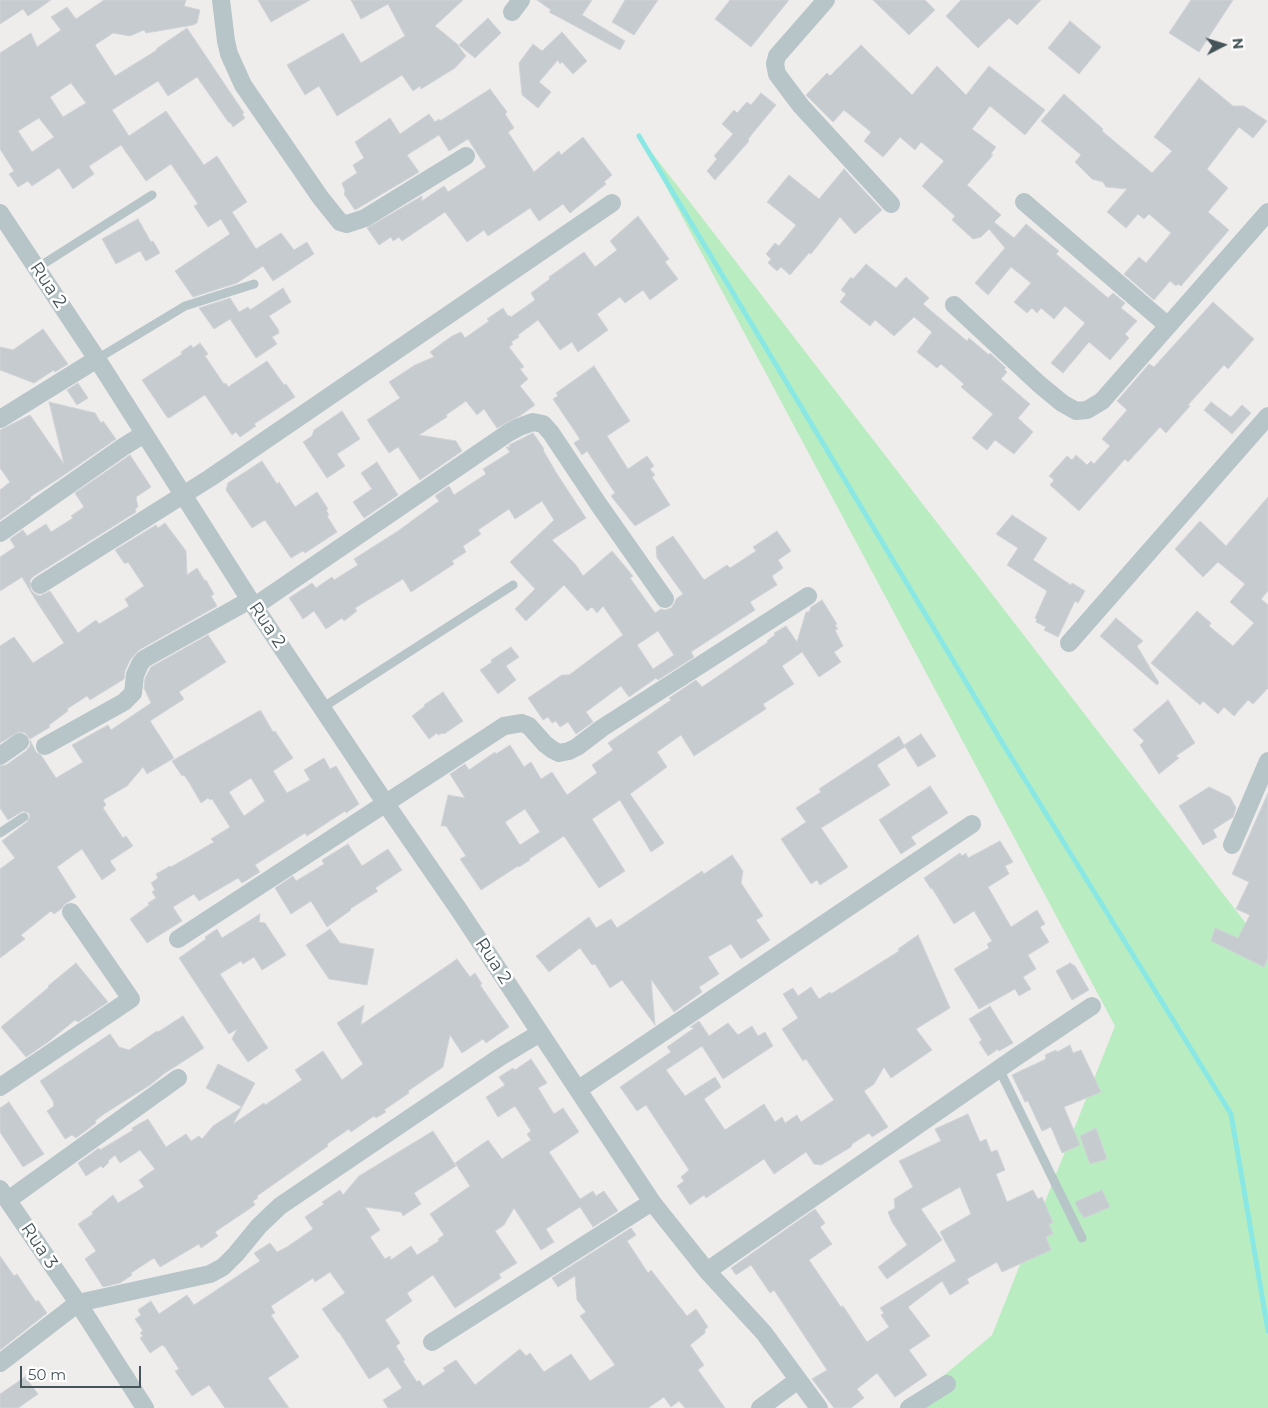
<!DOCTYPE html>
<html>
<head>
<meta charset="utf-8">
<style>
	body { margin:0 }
	#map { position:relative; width:1268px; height:1408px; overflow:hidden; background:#efecec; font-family:Montserrat,sans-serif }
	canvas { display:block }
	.north { position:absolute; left:1198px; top:20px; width:50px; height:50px; -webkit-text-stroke:4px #fff; paint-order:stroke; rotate:85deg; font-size:14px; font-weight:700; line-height:20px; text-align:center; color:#455458 }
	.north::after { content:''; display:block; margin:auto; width:18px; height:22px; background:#455458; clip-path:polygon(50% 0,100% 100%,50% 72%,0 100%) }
	.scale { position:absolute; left:20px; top:1366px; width:121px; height:22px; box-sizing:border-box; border:2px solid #455458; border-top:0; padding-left:6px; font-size:15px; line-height:18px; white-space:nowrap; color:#455458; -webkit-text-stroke:4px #fff; paint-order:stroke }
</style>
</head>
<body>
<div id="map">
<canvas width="1268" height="1408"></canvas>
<div class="north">N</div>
<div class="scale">50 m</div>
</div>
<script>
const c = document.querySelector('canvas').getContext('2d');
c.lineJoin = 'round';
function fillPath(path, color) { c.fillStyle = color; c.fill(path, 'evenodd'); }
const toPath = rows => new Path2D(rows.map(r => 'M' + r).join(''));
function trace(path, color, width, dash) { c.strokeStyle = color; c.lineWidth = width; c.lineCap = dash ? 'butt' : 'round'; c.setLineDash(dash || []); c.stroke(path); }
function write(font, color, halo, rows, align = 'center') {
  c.font = font + ' Montserrat,sans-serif'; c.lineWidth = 5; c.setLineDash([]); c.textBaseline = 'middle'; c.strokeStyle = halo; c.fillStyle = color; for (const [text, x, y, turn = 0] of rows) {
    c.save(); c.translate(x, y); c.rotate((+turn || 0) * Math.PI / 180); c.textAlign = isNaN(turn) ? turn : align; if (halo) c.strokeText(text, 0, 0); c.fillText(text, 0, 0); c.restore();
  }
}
fillPath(toPath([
	[639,136,1268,952,1268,1408,905,1408,992,1335,1115,1026]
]), '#baecc1');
trace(toPath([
	[639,136,1003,744,1231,1114,1268,1331]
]), '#89e8e4', 5);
const building = toPath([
	[0,0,51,0,28,16,23,9,0,24,0,0],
	[104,0,186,0,184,6,200,10,197,23,193,25,146,33,144,30,130,36,113,33,95,45,115,76,157,50,156,49,187,28,244,113,242,114,245,118,233,127,230,122,229,123,197,77,168,96,158,81,112,110,129,136,166,111,204,165,217,156,247,202,232,212,256,249,281,233,294,250,307,242,314,254,273,281,263,266,237,283,193,297,175,271,230,234,221,219,208,227,194,206,198,204,171,164,146,181,121,145,89,166,94,174,73,189,59,168,32,186,28,181,18,187,9,174,14,171,0,149,0,53,31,33,37,47,61,30,51,17,67,7,76,19,104,0],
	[71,83,86,103,63,117,50,97,71,83],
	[39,118,54,137,32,152,18,131,39,118],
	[258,0,310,0,271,22,258,0],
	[351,0,463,0,435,26,457,44,466,56,455,68,421,89,420,86,413,91,402,75,337,116,319,86,305,95,287,65,343,33,361,63,405,36,388,4,361,19,351,0],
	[537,0,592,0,582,15,625,41,620,50,549,12,551,10,537,0],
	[625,0,658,0,634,35,612,22,625,0],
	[730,0,789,0,751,47,715,19,730,0],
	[873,0,925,0,935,10,909,35,873,0],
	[961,0,1041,0,1017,25,1009,18,978,48,946,16,961,0],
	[1191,0,1233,0,1199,52,1169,33,1191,0],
	[488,18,501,33,475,58,459,45,488,18],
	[1070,21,1101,47,1079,74,1048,48,1070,21],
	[562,32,587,61,573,74,562,62,560,64,558,60,539,82,551,92,538,108,522,95,519,63,533,44,542,51,562,32],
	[861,45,912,95,937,66,966,95,989,66,1045,110,1025,135,990,106,972,129,996,147,991,154,993,155,967,185,1001,215,994,222,1014,238,1026,224,1059,251,1056,254,1108,298,1113,293,1125,303,1121,308,1137,321,1125,334,1129,338,1110,360,1089,342,1063,373,1051,363,1085,323,1065,306,1054,319,1041,308,1037,313,1032,308,1027,313,1014,302,1031,283,1011,267,988,295,975,283,1005,248,989,229,981,237,973,239,952,220,955,216,922,186,944,161,921,142,915,150,900,137,883,157,864,141,871,132,844,110,833,122,806,95,827,73,830,76,861,45],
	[1199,78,1233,106,1244,106,1267,121,1253,138,1239,127,1207,169,1228,188,1208,212,1229,230,1181,286,1178,284,1176,286,1170,281,1154,300,1124,274,1139,257,1146,263,1171,233,1149,214,1144,219,1138,214,1126,228,1107,212,1127,189,1106,187,1103,182,1092,179,1075,162,1081,155,1041,121,1064,94,1103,129,1102,131,1152,173,1172,151,1154,137,1199,78],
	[490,89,507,112,505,114,514,128,508,132,534,172,559,151,561,155,583,137,612,175,604,182,606,184,570,213,563,204,539,221,530,208,488,236,484,230,467,242,445,212,402,241,399,237,393,241,391,237,379,245,367,228,422,196,422,201,444,186,448,192,486,167,468,139,449,151,439,135,407,155,419,172,355,210,344,194,345,191,342,183,357,173,353,165,364,158,355,142,390,118,400,134,429,114,435,122,439,119,440,121,490,89],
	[761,93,776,105,748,139,749,141,715,180,707,171,717,159,714,156,733,134,722,124,734,110,737,113,747,102,751,105,761,93],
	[844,169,882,210,855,234,840,217,811,254,809,253,790,275,781,267,777,271,768,263,771,259,766,254,775,243,779,246,796,225,767,202,789,175,819,199,844,169],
	[638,216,669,259,665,262,678,279,650,300,643,290,625,303,620,297,597,314,608,330,578,352,572,342,560,350,538,320,518,335,519,337,511,342,513,344,509,347,524,367,520,369,528,379,520,386,535,405,521,415,497,428,484,409,477,415,466,401,446,415,447,417,419,435,456,441,462,451,420,480,398,447,389,453,367,420,400,398,389,382,415,365,434,357,430,352,452,336,461,332,465,338,489,321,487,319,503,308,508,316,509,315,511,317,535,300,531,293,550,279,549,277,584,252,595,267,617,250,610,241,638,216],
	[138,219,151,242,153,241,160,253,146,261,140,251,116,264,102,239,138,219],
	[866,264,896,288,906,277,929,298,923,304,967,341,969,338,989,355,990,353,1006,368,1004,369,1007,372,1001,379,1030,404,1018,418,1033,432,1014,454,995,440,987,450,972,438,993,414,961,387,964,384,941,364,937,368,917,352,932,332,914,317,894,336,875,320,870,326,840,302,846,294,841,290,851,277,853,279,866,264],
	[283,288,291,302,269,316,278,329,279,333,272,337,277,344,256,358,230,319,214,329,199,308,230,298,239,312,248,307,250,310,283,288],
	[1213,302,1254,339,1228,369,1224,365,1188,405,1190,406,1166,433,1160,427,1128,462,1125,459,1079,511,1050,485,1054,480,1049,476,1067,456,1072,460,1076,455,1087,465,1091,461,1094,464,1110,446,1102,439,1127,410,1117,401,1149,364,1154,367,1213,302],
	[43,329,68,364,55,372,54,370,34,383,0,370,0,347,13,350,43,329],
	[200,343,208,354,205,356,224,384,226,383,228,387,267,361,284,385,286,384,295,397,254,424,256,426,240,437,236,432,232,435,205,395,169,418,167,417,142,380,182,354,181,352,191,345,193,348,200,343],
	[594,366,630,421,607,436,628,469,647,456,654,466,650,469,655,475,652,477,670,505,635,526,611,496,615,493,587,451,582,455,574,443,580,439,553,399,558,396,556,393,594,366],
	[78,383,88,398,77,405,67,390,78,383],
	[49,402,95,413,101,423,103,421,116,439,58,479,30,497,31,498,0,520,0,490,10,482,0,468,0,430,30,415,64,464,49,402],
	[1211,402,1231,417,1242,405,1251,413,1232,434,1204,410,1211,402],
	[342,411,360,439,337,454,345,466,327,478,303,442,312,436,314,430,342,411],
	[533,433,544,449,543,450,557,474,586,518,552,540,576,565,583,576,612,551,633,576,630,578,655,613,661,609,665,610,671,608,674,604,676,599,683,594,657,558,656,547,673,536,704,580,727,565,730,568,756,551,753,547,777,531,791,551,778,560,783,568,772,576,777,585,750,602,755,610,691,652,694,657,658,680,656,678,629,697,621,686,586,712,593,722,576,734,568,722,560,727,556,721,552,723,548,717,543,720,528,698,562,675,569,675,623,635,603,606,597,613,592,607,587,611,564,585,526,621,515,609,535,589,510,562,554,520,542,501,515,519,509,509,478,530,481,534,463,546,466,552,452,561,454,564,411,592,403,579,355,608,357,611,344,621,342,618,326,629,314,611,303,619,289,598,312,583,316,588,332,577,334,580,358,565,354,559,398,531,439,501,435,496,449,486,454,495,486,474,483,469,510,452,506,447,510,447,509,445,533,433],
	[658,631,674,655,653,669,637,645,658,631],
	[130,455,151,487,136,497,138,507,135,509,136,512,34,576,30,580,31,590,35,594,40,596,50,591,78,633,96,620,99,624,129,606,125,599,144,586,128,562,125,564,115,550,156,525,158,528,165,523,186,551,187,575,197,568,205,581,206,580,214,594,211,596,217,606,139,650,130,660,125,671,124,679,90,700,87,696,67,709,68,711,49,725,50,727,30,739,25,733,19,732,0,743,0,646,14,637,33,663,64,643,35,599,22,577,0,591,0,557,15,547,10,539,23,530,27,536,46,524,51,532,73,518,71,516,84,507,75,493,130,455],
	[262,461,277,484,279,482,295,507,317,492,328,509,326,510,329,515,327,516,337,532,305,553,303,551,291,558,265,520,252,528,226,490,228,483,262,461],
	[377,462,398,495,364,518,353,502,372,489,361,473,377,462],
	[1268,497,1268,591,1261,599,1268,605,1268,688,1253,704,1248,700,1234,716,1224,707,1218,714,1203,701,1200,705,1151,663,1197,611,1211,623,1209,626,1233,646,1254,623,1230,602,1245,584,1218,562,1203,577,1175,549,1200,521,1226,546,1268,497],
	[1012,515,1047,538,1033,560,1071,585,1072,583,1085,591,1078,603,1075,601,1058,637,1044,630,1046,627,1036,622,1037,619,1035,618,1047,591,1007,565,1018,548,996,534,1012,515],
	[822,600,837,624,835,625,838,629,835,630,843,646,834,652,841,662,819,677,802,652,782,666,794,684,763,704,766,709,694,756,681,735,657,752,667,767,630,794,664,843,651,852,620,800,592,819,625,871,599,888,564,836,529,859,530,860,519,867,518,866,481,890,460,859,466,856,446,826,441,826,448,795,465,798,450,774,465,764,469,770,495,752,496,754,510,745,524,767,531,762,541,779,552,772,567,795,597,773,592,765,613,750,608,743,671,700,669,698,696,680,702,687,768,642,767,641,775,635,774,633,786,626,797,642,806,612,809,612,811,607,822,600],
	[525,809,540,832,520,845,505,822,525,809],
	[1116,618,1143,641,1137,646,1159,683,1157,685,1100,636,1116,618],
	[208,635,226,662,179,692,184,699,150,721,174,758,147,774,143,767,127,786,103,800,106,805,103,808,123,838,126,836,133,846,110,861,116,870,102,880,82,849,57,867,76,897,65,904,61,909,54,914,51,911,21,935,25,939,0,958,0,869,15,858,2,841,27,822,30,817,29,813,23,811,8,820,0,808,0,766,6,765,26,751,30,746,30,740,36,752,41,755,56,778,83,762,72,745,108,725,111,730,151,703,144,688,145,678,151,667,208,635],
	[511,647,519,657,506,666,516,680,498,694,480,670,492,662,491,660,511,647],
	[443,692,463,721,444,734,443,733,438,735,437,733,429,739,412,716,425,706,424,705,443,692],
	[1168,700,1195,743,1176,756,1179,758,1159,774,1140,745,1144,741,1133,730,1168,700],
	[259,711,261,711,273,732,275,731,293,758,273,771,287,793,310,780,304,770,324,758,330,769,336,766,359,804,346,813,345,811,307,836,305,833,255,865,260,872,242,883,238,878,199,901,194,894,173,907,182,921,147,943,130,919,149,905,148,903,156,898,152,892,155,890,151,883,158,878,156,874,170,866,171,867,214,842,211,839,230,827,212,799,210,800,208,798,201,803,190,784,184,775,182,776,172,761,259,711],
	[251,778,265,801,244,816,229,792,251,778],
	[921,734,936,756,918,767,904,745,921,734],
	[899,736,905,747,877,765,890,785,821,828,848,867,820,885,817,880,811,884,781,839,806,822,796,808,821,792,819,789,899,736],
	[930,786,948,813,911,837,916,844,901,854,879,820,930,786],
	[1209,787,1230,797,1236,808,1233,817,1213,830,1217,837,1203,845,1179,806,1209,787],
	[1268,793,1268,958,1264,967,1211,941,1215,928,1238,938,1250,915,1236,909,1249,882,1232,874,1268,793],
	[1000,841,1013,862,1005,866,1009,874,988,887,1011,927,1037,910,1045,924,1040,927,1049,942,1028,955,1036,969,1023,977,1031,989,1019,996,1015,989,979,1009,954,969,989,948,987,944,992,941,974,911,954,924,932,888,931,889,924,878,960,853,962,856,966,853,968,858,1000,841],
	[348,844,362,866,388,849,402,870,375,888,378,891,350,909,351,910,327,927,311,901,291,914,275,888,293,876,296,881,324,864,322,860,348,844],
	[732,855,743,871,741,883,763,916,756,920,770,940,741,959,731,944,708,957,719,974,699,987,702,992,674,1012,651,979,655,1025,622,980,610,988,595,964,592,965,580,948,549,972,536,956,589,917,596,928,611,919,617,928,702,871,704,874,732,855],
	[260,914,259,922,265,923,286,955,262,970,254,957,243,964,241,961,220,974,268,1048,248,1062,232,1039,237,1029,229,1034,179,958,206,939,205,937,217,929,222,938,260,914],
	[330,929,340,943,374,949,367,985,329,979,306,945,330,929],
	[918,935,950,1008,916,1029,932,1050,891,1078,884,1067,874,1084,864,1091,888,1127,872,1137,869,1133,852,1144,851,1147,821,1165,814,1164,806,1152,774,1174,764,1159,706,1198,704,1195,690,1205,677,1186,684,1181,681,1177,689,1170,646,1105,637,1111,620,1087,671,1052,667,1047,694,1028,690,1027,699,1021,709,1036,728,1023,738,1035,752,1026,758,1036,765,1032,773,1046,723,1079,702,1046,666,1070,685,1096,715,1077,721,1087,704,1099,725,1130,764,1104,775,1122,782,1117,785,1123,797,1115,801,1122,834,1100,806,1059,803,1061,782,1029,798,1018,783,994,793,988,798,996,811,987,819,999,830,992,831,994,899,951,898,949,918,935],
	[457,959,470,977,475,973,482,984,480,985,509,1027,486,1043,483,1039,462,1053,450,1035,443,1067,408,1091,409,1093,384,1110,386,1112,376,1118,374,1116,351,1132,349,1129,327,1144,328,1146,257,1196,258,1198,253,1201,255,1205,215,1232,218,1236,201,1248,199,1244,160,1267,154,1258,131,1273,132,1275,120,1283,103,1287,85,1259,96,1251,78,1224,93,1214,92,1212,113,1195,118,1203,144,1187,139,1180,155,1169,140,1150,120,1163,115,1155,108,1161,109,1162,103,1168,101,1166,86,1176,78,1163,99,1148,100,1150,133,1130,132,1128,148,1119,166,1147,186,1134,191,1141,199,1136,202,1139,213,1126,242,1107,206,1088,218,1064,255,1083,233,1124,264,1103,265,1105,302,1080,295,1070,323,1051,342,1080,363,1064,337,1023,364,1005,361,1025,457,959],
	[76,963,108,1002,78,1022,75,1020,48,1042,26,1057,1,1027,49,987,48,986,76,963],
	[1070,963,1075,966,1089,990,1072,1000,1056,971,1070,963],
	[990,1006,1013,1043,999,1051,998,1049,988,1056,979,1042,982,1040,969,1019,990,1006],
	[183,1016,204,1048,165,1073,150,1085,104,1114,95,1121,96,1123,76,1138,72,1135,65,1139,47,1111,54,1106,53,1101,40,1081,110,1034,119,1047,129,1050,157,1031,158,1032,183,1016],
	[1070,1045,1073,1053,1081,1050,1101,1092,1064,1107,1080,1145,1062,1153,1051,1127,1042,1131,1028,1101,1025,1102,1012,1075,1046,1059,1045,1055,1056,1050,1057,1052,1070,1045],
	[531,1059,547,1083,538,1088,554,1114,563,1108,579,1132,549,1152,580,1199,593,1191,596,1196,604,1191,618,1211,593,1227,580,1207,546,1229,554,1242,541,1250,514,1208,504,1225,495,1231,517,1263,499,1274,501,1278,455,1308,433,1275,407,1293,412,1301,385,1320,400,1343,396,1346,405,1360,403,1361,417,1382,419,1380,423,1386,445,1371,443,1368,456,1360,475,1385,520,1349,526,1356,530,1353,544,1372,571,1354,590,1381,615,1365,580,1316,586,1312,577,1300,575,1276,558,1287,552,1278,631,1228,636,1235,627,1241,648,1273,651,1270,687,1316,696,1309,708,1327,705,1329,705,1333,690,1345,704,1365,698,1370,725,1408,685,1408,679,1401,671,1407,664,1397,648,1408,388,1408,383,1400,402,1388,388,1367,369,1379,339,1332,338,1332,322,1309,345,1293,330,1272,315,1282,313,1278,271,1306,275,1313,271,1315,299,1357,268,1378,289,1408,225,1408,209,1385,192,1396,175,1371,179,1369,165,1347,162,1345,150,1353,140,1338,143,1336,140,1333,143,1331,135,1319,141,1315,138,1310,151,1301,159,1314,187,1295,194,1305,260,1261,254,1253,270,1243,277,1252,287,1247,313,1229,305,1217,324,1204,322,1202,340,1190,343,1195,359,1176,433,1131,456,1166,414,1193,421,1204,403,1216,401,1212,365,1207,380,1230,370,1237,385,1259,390,1256,391,1260,411,1246,417,1255,439,1241,438,1239,444,1235,430,1214,470,1186,455,1163,488,1140,502,1159,531,1140,527,1134,531,1131,515,1106,498,1117,486,1097,505,1085,499,1077,513,1068,515,1070,531,1059],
	[9,1102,44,1154,23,1167,0,1132,0,1108,9,1102],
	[968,1114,980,1142,986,1139,991,1152,997,1150,1005,1170,996,1174,1007,1202,1033,1190,1038,1199,1042,1197,1053,1223,1049,1224,1053,1234,1046,1237,1051,1250,1002,1272,997,1262,967,1279,969,1283,950,1295,942,1281,908,1307,930,1336,909,1350,927,1375,895,1397,877,1373,857,1389,864,1398,851,1408,834,1408,812,1379,827,1370,774,1290,770,1293,751,1265,736,1275,731,1268,815,1209,825,1223,820,1227,832,1244,809,1260,841,1307,843,1306,867,1342,889,1327,881,1315,884,1313,880,1308,956,1261,940,1232,971,1214,960,1187,921,1209,942,1240,887,1279,878,1267,907,1245,892,1222,888,1212,895,1208,894,1199,913,1187,899,1161,941,1141,935,1129,968,1114],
	[1096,1128,1107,1159,1090,1164,1080,1136,1096,1128],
	[1102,1190,1110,1207,1084,1218,1081,1213,1080,1213,1075,1202,1102,1190],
	[0,1256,14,1276,17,1274,36,1302,38,1300,47,1313,0,1350,0,1256],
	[25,1377,38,1394,18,1408,0,1408,0,1394,25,1377]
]);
fillPath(building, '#c6cbcf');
trace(building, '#d0d4d7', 1);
trace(toPath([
	[37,268,152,195],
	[97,359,185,306,254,284],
	[322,708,513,585],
	[0,833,24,817],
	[999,1069,1082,1238]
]), '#b7c4c8', 9);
trace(toPath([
	[221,0,226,41,229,54,243,85,320,197,340,222,347,224,365,218,466,156],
	[826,0,777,56,775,64,777,74,801,106,891,204],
	[512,12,521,0],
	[1024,202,1167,325],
	[0,213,97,359,250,600,386,804,459,910,652,1202,707,1271,764,1333,819,1408],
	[954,305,1039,384,1062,403,1076,411,1087,410,1102,401,1268,212],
	[0,419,97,359],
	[0,533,123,447,144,434],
	[40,585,210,478,612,203],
	[255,606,508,433,519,427,533,422,543,424,551,433,599,505,665,599],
	[1069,643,1268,416],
	[45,746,124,702,133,693,135,675,140,664,144,659,250,600],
	[0,756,20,742],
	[1232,845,1268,761],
	[178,939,504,726,522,723,529,726,545,744,553,750,559,753,569,751,577,747,602,728,808,596],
	[0,1087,131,999,71,912],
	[579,1089,972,824],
	[0,1189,78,1303,145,1408],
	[8,1200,178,1078],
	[707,1271,1019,1055,1092,1006],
	[432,1342,652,1202],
	[0,1363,78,1303,210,1274,223,1267,236,1254,259,1226,280,1206,500,1057,540,1033],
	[760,1408,798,1380],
	[909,1408,947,1384]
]), '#b7c4c8', 18);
write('18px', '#455458', '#fff', [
	["Rua 2",48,285,56],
	["Rua 2",267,625,56],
	["Rua 2",493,961,57],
	["Rua 3",39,1246,56]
]);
</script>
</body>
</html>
